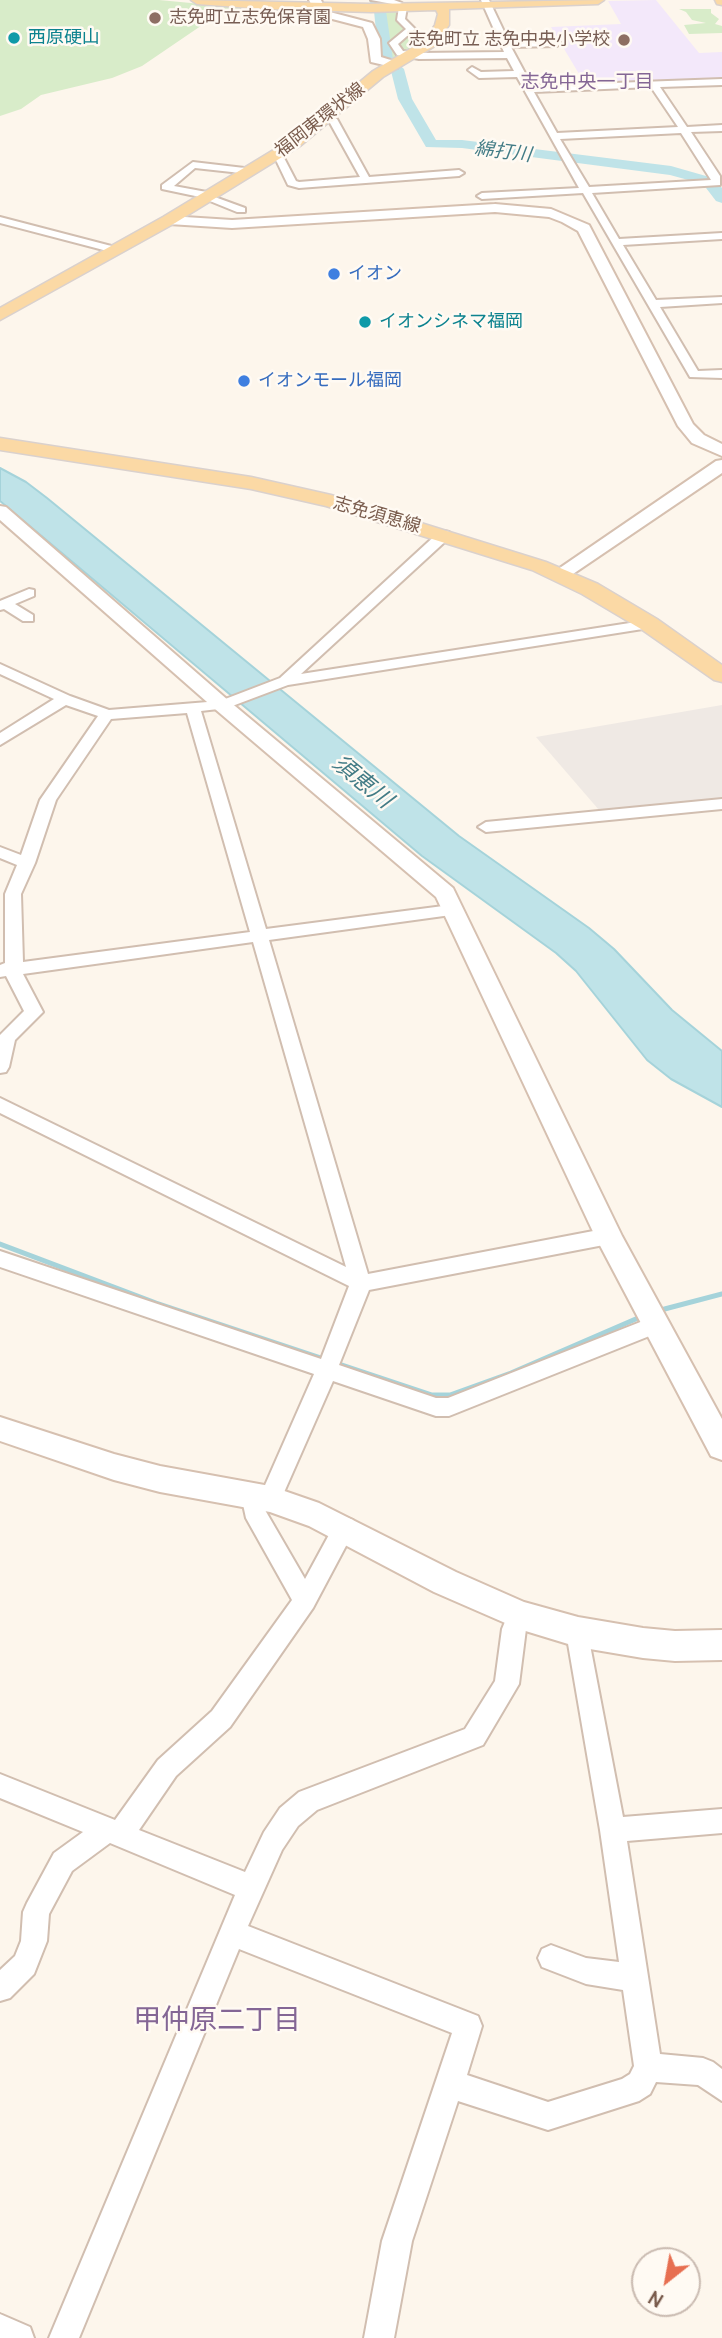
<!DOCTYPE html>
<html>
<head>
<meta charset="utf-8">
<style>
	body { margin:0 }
	#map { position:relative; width:722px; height:2338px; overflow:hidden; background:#fdf6ec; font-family:Cabin,sans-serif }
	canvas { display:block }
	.north { position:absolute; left:631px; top:2247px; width:70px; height:70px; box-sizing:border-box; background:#fffaf3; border:2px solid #cabbb1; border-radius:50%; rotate:211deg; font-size:19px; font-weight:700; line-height:28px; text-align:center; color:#7a5c4d }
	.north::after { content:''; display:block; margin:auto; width:24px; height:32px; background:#e76f51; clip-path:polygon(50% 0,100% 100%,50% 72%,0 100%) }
</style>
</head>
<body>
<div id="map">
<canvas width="722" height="2338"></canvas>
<div class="north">N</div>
</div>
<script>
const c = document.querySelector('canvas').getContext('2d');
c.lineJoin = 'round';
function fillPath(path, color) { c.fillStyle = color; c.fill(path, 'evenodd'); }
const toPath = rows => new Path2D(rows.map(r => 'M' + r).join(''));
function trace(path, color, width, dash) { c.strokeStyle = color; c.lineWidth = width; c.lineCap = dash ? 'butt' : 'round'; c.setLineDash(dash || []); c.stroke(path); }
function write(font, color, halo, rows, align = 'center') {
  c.font = font + ' Cabin,"Noto Sans JP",sans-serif'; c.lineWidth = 5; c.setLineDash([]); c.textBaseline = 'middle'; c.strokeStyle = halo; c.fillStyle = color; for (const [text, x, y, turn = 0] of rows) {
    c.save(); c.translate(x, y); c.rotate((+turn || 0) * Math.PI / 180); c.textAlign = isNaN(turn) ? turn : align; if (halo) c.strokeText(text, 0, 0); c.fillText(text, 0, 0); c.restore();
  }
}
fillPath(toPath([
	[722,705,722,799,599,810,536,737]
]), '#efe9e4');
fillPath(toPath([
	[656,0,699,53,722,52,722,81,585,84,551,27,621,24,608,1]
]), '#f3e8fa');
fillPath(toPath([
	[0,0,159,0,244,8,214,17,142,66,112,78,41,95,21,109,0,116],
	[679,9,711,9,711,13,719,19,715,24,722,26,722,33,689,34,684,25,706,23,692,20,686,12],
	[401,10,404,24,415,29,410,40,411,50,388,60,377,11]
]), '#d8ecc9');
const water = toPath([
	[0,468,26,482,47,498,459,836,589,928,614,949,672,1010,722,1051,722,1107,671,1079,647,1060,576,971,556,953,422,856,0,501,0,468]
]);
fillPath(water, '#bfe3e8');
trace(water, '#a5d3da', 2);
trace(toPath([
	[0,1244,156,1303,432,1395,450,1395,511,1373,645,1315],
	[657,1311,722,1294]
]), '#a5d3da', 5);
fillPath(toPath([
	[369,0,381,0,386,11,393,59,404,69,412,99,436,140,462,140,671,166,713,178,722,188,722,203,716,201,703,184,670,175,462,148,426,147,398,99,391,71,379,61,374,11,369,0]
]), '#bfe3e8');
const street = toPath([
	[371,0,394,0,402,3,398,5,371,0],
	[481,0,489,0,509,42,557,40,561,43,557,46,511,47,532,86,722,79,722,85,660,87,687,127,722,125,722,131,691,132,720,176,720,185,592,193,619,239,722,233,722,239,623,245,656,300,722,297,722,303,660,307,698,371,722,370,722,378,690,377,583,193,482,199,477,196,482,193,579,188,517,77,479,78,468,70,472,67,481,72,514,71,507,58,419,59,397,55,389,43,406,29,397,20,399,7,403,5,407,7,405,19,415,29,398,44,403,51,419,53,504,52,481,0],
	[651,87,678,127,557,133,534,92,651,87],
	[681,133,711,180,589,187,560,139,681,133],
	[326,114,337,119,369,177,459,170,464,173,459,176,299,188,288,185,276,160,270,156,272,154,283,156,296,181,299,182,360,177,330,123,321,117,326,114],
	[193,162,253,169,255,171,250,174,195,168,174,186,212,193,212,196,245,208,245,212,237,212,200,197,162,189,162,185,193,162],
	[0,217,119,248,120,250,115,253,0,223,0,217],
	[444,531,449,532,449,538,301,674,649,620,656,624,649,628,288,685,227,708,201,711,266,929,451,905,459,910,451,915,269,940,368,1274,609,1228,616,1231,619,1236,616,1241,609,1244,369,1290,339,1365,436,1398,448,1398,648,1319,655,1317,662,1319,665,1325,662,1331,449,1416,436,1416,333,1381,278,1506,270,1509,265,1507,265,1510,305,1579,337,1520,345,1517,353,1520,356,1527,313,1608,230,1727,176,1776,139,1830,245,1872,264,1832,280,1808,299,1792,465,1729,495,1681,502,1629,511,1607,519,1604,527,1607,531,1615,526,1629,519,1684,483,1745,317,1810,298,1826,282,1850,248,1926,478,2016,482,2026,467,2075,548,2102,622,2079,630,2074,634,2066,623,1990,586,1984,542,1967,538,1958,542,1949,551,1945,586,1958,619,1962,600,1830,566,1632,570,1624,578,1621,586,1624,623,1817,722,1809,722,1833,627,1841,660,2054,703,2058,713,2062,722,2069,722,2101,698,2085,656,2082,650,2094,639,2101,548,2130,458,2101,412,2241,394,2338,364,2338,382,2241,452,2033,239,1949,79,2338,49,2338,235,1895,110,1843,72,1871,49,1914,47,1941,34,1974,10,1998,0,2001,0,1970,15,1956,21,1941,23,1912,27,1903,54,1853,83,1832,0,1798,0,1774,115,1820,158,1760,212,1711,292,1600,246,1518,241,1495,244,1488,252,1485,260,1488,262,1492,314,1374,0,1267,0,1251,321,1359,349,1286,0,1113,0,1098,346,1267,253,942,23,974,43,1012,15,1040,9,1067,6,1072,0,1073,0,1035,24,1011,6,976,0,977,0,965,5,963,5,894,17,865,0,858,0,847,21,855,40,800,98,716,66,705,0,745,0,733,54,699,0,674,0,664,70,696,109,710,220,701,280,678,439,532,444,531],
	[187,713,250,932,23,962,21,894,35,863,56,800,111,719,187,713],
	[29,589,34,590,34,596,15,604,33,615,33,621,23,621,4,609,0,610,0,601,29,589],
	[722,799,722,809,486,832,478,827,486,822,722,799],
	[0,2314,30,2327,34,2338,0,2338,0,2314]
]);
const secondary = toPath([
	[309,0,321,0,326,11,372,23,380,39,381,57,397,62,397,68,371,62,368,39,363,27,317,15,309,0],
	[495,204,551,209,589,225,693,424,704,435,722,444,722,456,692,443,678,426,578,231,562,222,549,217,495,212,232,228,169,224,162,220,169,216,232,220,495,204],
	[722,460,722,473,567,578,560,580,551,574,716,461,722,460],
	[0,506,6,507,229,701,453,888,622,1236,722,1419,722,1460,711,1456,595,1236,436,897,215,709,0,520,0,506],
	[0,1417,114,1454,160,1466,270,1486,319,1503,456,1572,524,1602,578,1617,643,1628,675,1631,722,1630,722,1660,675,1661,643,1658,578,1647,519,1629,434,1592,309,1526,270,1512,160,1492,114,1480,0,1441,0,1417]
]);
const primary = toPath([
	[191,0,371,4,604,0,598,4,449,9,449,25,435,46,383,77,300,146,175,223,0,320,0,308,163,217,290,140,373,71,425,40,435,25,438,14,436,10,371,12,265,9,197,4,191,0],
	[715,0,722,0,722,5,717,4,715,0],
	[0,438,251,477,331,495,546,562,598,584,657,619,722,665,722,682,714,680,641,629,582,594,532,570,326,506,251,489,0,450,0,438]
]);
trace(street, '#d1beb0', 4);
trace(secondary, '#d6c0b0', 4);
trace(primary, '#dad1cd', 3);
fillPath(street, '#fff');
fillPath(secondary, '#fff');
fillPath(primary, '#fbd9a5');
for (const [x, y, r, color] of [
	[155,18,7,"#8d6e63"],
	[14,38,7,"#0f9aa8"],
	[624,40,7,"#8d6e63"],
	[334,274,7,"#3f7fe0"],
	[365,322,7,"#0f9aa8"],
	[244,381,7,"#3f7fe0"]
]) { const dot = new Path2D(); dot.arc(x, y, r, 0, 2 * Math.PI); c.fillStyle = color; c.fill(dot); trace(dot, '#fffaf3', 2.5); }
write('18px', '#785e54', '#fffaf3', [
	["志免町立志免保育園",169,18],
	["志免町立 志免中央小学校",610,40,"right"]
], 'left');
write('18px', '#0d838f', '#fffaf3', [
	["西原硬山",28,38],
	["イオンシネマ福岡",379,322]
], 'left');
write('18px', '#7a5c4d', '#fffaf3', [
	["福岡東環状線",320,120,-38],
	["志免須恵線",377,515,16]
]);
write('18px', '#366cbe', '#fffaf3', [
	["イオン",348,274],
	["イオンモール福岡",258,381]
], 'left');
write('19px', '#846695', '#fffaf3', [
	["志免中央一丁目",587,82]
]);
write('italic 19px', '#437c86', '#fffaf3', [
	["綿打川",503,152,7]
]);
write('italic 23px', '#437c86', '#fffaf3', [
	["須恵川",362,782,39]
]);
write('28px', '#846695', '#fffaf3', [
	["甲仲原二丁目",217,2021]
]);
</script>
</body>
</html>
